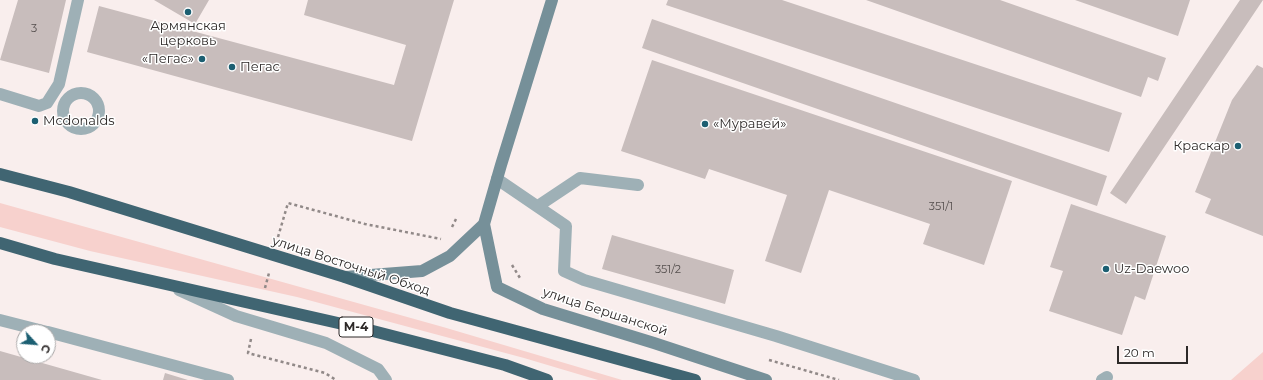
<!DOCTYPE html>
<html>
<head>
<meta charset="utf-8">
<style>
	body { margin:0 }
	#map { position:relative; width:1263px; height:380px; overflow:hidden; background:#f9eeed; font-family:Montserrat,sans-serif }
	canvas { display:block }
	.north { position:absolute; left:16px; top:324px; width:40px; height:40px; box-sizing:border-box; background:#fff; border:1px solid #aba9a9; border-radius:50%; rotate:116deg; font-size:11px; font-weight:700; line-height:16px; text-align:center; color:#2d2928 }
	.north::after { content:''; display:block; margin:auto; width:14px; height:18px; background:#1c5f72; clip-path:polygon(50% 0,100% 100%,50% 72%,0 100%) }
	.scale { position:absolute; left:1117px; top:346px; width:71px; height:18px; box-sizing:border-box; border:2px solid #2d2928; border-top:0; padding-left:5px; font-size:12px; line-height:14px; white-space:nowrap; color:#2d2928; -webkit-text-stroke:3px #fff; paint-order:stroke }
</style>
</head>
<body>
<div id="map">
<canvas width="1263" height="380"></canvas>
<div class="north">С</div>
<div class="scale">20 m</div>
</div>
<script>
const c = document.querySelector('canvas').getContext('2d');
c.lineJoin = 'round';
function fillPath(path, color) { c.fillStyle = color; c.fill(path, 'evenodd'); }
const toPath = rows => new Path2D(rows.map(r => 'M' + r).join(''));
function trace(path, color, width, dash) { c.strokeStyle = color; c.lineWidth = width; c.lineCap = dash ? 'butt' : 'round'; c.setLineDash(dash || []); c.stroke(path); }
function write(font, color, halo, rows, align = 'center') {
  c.font = font + ' Montserrat,sans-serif'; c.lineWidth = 3; c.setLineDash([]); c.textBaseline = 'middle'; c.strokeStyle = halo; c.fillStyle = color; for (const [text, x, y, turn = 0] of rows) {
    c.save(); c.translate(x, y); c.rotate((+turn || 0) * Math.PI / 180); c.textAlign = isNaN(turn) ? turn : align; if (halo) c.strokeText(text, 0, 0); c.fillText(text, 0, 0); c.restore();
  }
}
fillPath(toPath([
	[0,203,443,327,622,380,598,380,524,358,297,297,90,251,0,227],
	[1263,352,1263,380,1231,380]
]), '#f7d1cd');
fillPath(toPath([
	[18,0,66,0,49,73,0,60],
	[154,0,209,0,195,24],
	[308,0,454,0,412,141,87,52,99,6,394,85,406,45,304,15],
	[668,0,782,0,1122,113,1109,152,666,5],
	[866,0,1000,0,1166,58,1158,81,1148,77,1141,97],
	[1075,0,1190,0,1178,36],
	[1240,0,1263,0,1126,204,1110,193],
	[652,19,1107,176,1097,206,642,48],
	[652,60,1012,181,984,265,923,244,930,224,829,190,801,273,765,261,787,195,709,169,705,179,621,151],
	[1257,65,1263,68,1263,236,1205,213,1211,199,1195,192,1232,100],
	[1071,204,1166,236,1145,300,1135,296,1122,335,1049,311,1063,271,1050,267],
	[612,235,734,270,725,304,602,269],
	[0,351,102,380,0,380],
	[165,373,188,380,163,380]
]), '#c8bdbc');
trace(toPath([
	[452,227,456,219],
	[278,237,288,203,365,224,441,239],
	[512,265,520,278],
	[265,288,269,273],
	[251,339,248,353,325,373,336,380],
	[769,360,839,380]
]), '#918988', 2.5, [3, 3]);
trace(toPath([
	'63 111a18 18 0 1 1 36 0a18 18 0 1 1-36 0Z',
	[0,94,39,106,47,103,59,84,78,0],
	[497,179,566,226,564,271,584,280,776,336,914,380],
	[538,206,580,178,638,185],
	[0,320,47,332],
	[48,332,228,380],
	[1102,380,1107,377]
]), '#9eb0b6', 12);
trace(toPath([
	[179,290,236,316,326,343,378,369,386,380]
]), '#9eb0b6', 12);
trace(toPath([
	[552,0,501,165,484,224,497,287,543,309,654,343,766,380],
	[345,277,422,271,450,256,484,224]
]), '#769099', 12);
trace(toPath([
	[0,174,69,192,345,277,450,313,695,380],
	[0,243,55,259,369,330,505,365,547,380]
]), '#406572', 12);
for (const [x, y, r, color] of [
	[188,12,4,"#1c5f72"],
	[202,59,4,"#1c5f72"],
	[232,67,4,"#1c5f72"],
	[35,121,4,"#1c5f72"],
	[705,124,4,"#1c5f72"],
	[1238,146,4,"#1c5f72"],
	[1106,269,4,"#1c5f72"]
]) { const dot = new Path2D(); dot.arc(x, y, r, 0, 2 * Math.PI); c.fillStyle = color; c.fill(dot); trace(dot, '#fff', 1.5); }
write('11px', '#544e4d', null, [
	["3",34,29],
	["351/1",941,207],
	["351/2",668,270]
]);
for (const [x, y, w] of [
	[356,327,34]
]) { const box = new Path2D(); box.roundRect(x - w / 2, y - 10, w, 20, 3); c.fillStyle = '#fff'; c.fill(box); trace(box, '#2d2928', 1); }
write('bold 12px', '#2d2928', null, [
	["М-4",356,327]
]);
write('13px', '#2d2928', '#fff', [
	["Армянская",188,26,"center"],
	["церковь",188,41,"center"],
	["«Пегас»",194,59,"right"],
	["Пегас",240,67],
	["Mcdonalds",43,121],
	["«Муравей»",713,124],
	["Краскар",1230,146,"right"],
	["Uz-Daewoo",1114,269]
], 'left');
write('13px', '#2d2928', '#fff', [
	["улица Восточный Обход",351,266,18],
	["улица Бершанской",605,312,18]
]);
</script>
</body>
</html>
